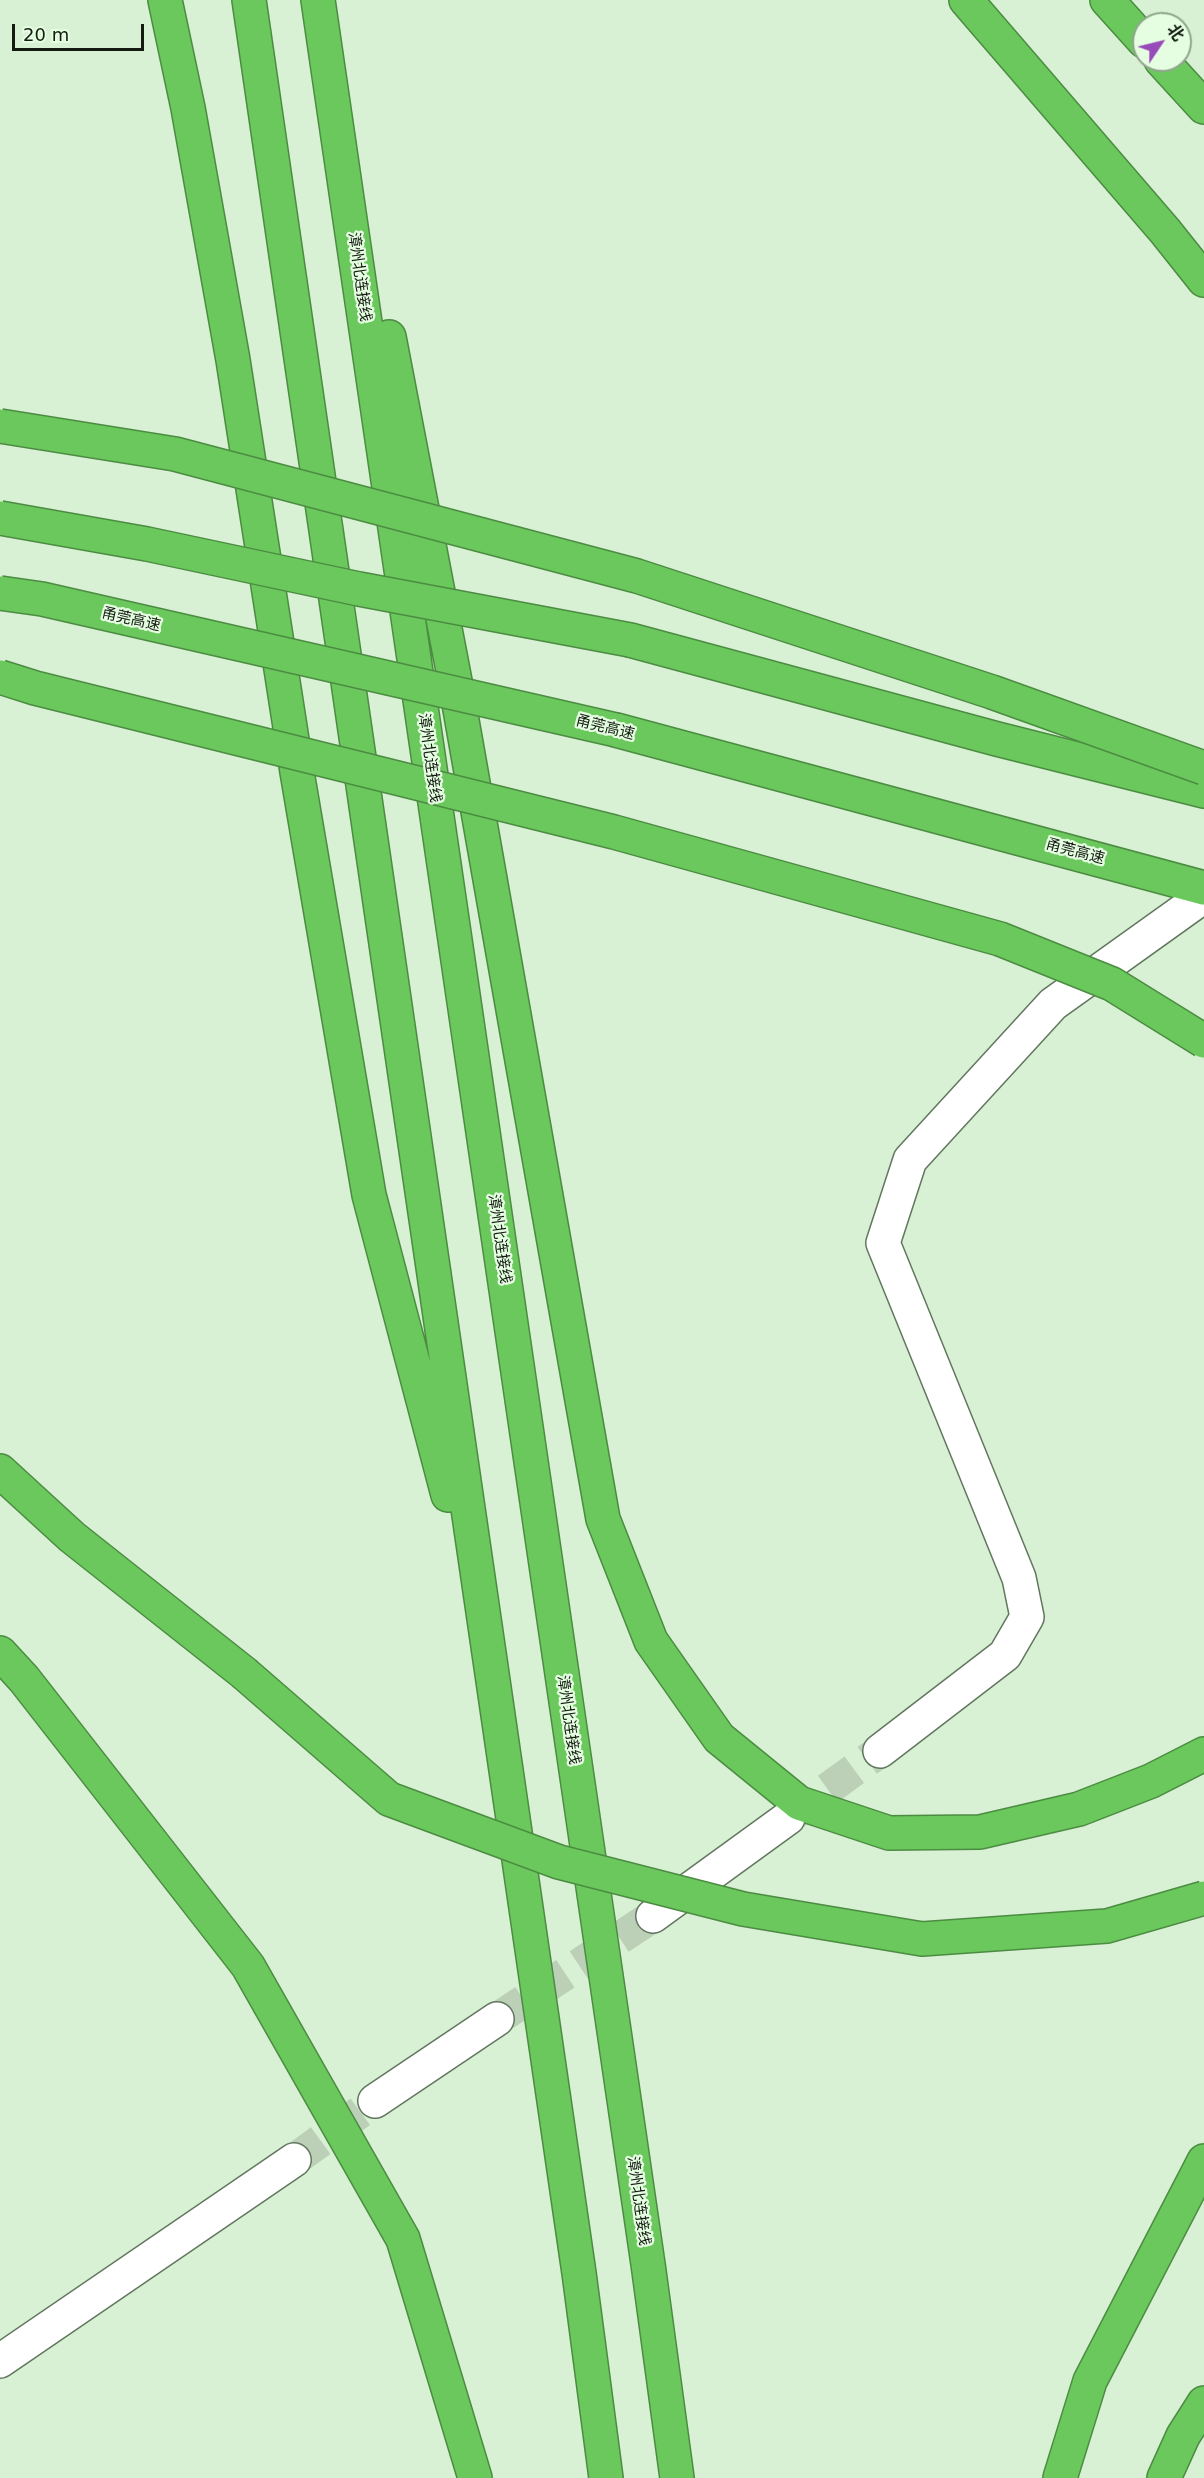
<!DOCTYPE html>
<html>
<head>
<meta charset="utf-8">
<style>
	body { margin:0 }
	#map { position:relative; width:1204px; height:2478px; overflow:hidden; background:#d8f0d4; font-family:"DejaVu Sans","Noto Sans SC",sans-serif }
	canvas { display:block }
	.north { position:absolute; left:1132px; top:12px; width:60px; height:60px; box-sizing:border-box; background:#e5fee1; border:2px solid #91a48e; border-radius:50%; rotate:55deg; font-size:16px; font-weight:700; line-height:24px; text-align:center; color:#141c12 }
	.north::after { content:''; display:block; margin:auto; width:21px; height:27px; background:#984abb; clip-path:polygon(50% 0,100% 100%,50% 72%,0 100%) }
	.scale { position:absolute; left:12px; top:24px; width:132px; height:27px; box-sizing:border-box; border:3px solid #141c12; border-top:0; padding-left:8px; font-size:18px; line-height:21px; white-space:nowrap; color:#141c12; -webkit-text-stroke:4px #e5fee1; paint-order:stroke }
</style>
</head>
<body>
<div id="map">
<canvas width="1204" height="2478"></canvas>
<div class="north">北</div>
<div class="scale">20 m</div>
</div>
<script>
const c = document.querySelector('canvas').getContext('2d');
c.lineJoin = 'round';
const toPath = rows => new Path2D(rows.map(r => 'M' + r).join(''));
function trace(path, color, width, dash) { c.strokeStyle = color; c.lineWidth = width; c.lineCap = dash ? 'butt' : 'round'; c.setLineDash(dash || []); c.stroke(path); }
function write(font, color, halo, rows, align = 'center') {
  c.font = font + ' "DejaVu Sans","Noto Sans SC",sans-serif'; c.lineWidth = 4.5; c.setLineDash([]); c.textBaseline = 'middle'; c.strokeStyle = halo; c.fillStyle = color; for (const [text, x, y, turn = 0] of rows) {
    c.save(); c.translate(x, y); c.rotate((+turn || 0) * Math.PI / 180); c.textAlign = isNaN(turn) ? turn : align; if (halo) c.strokeText(text, 0, 0); c.fillText(text, 0, 0); c.restore();
  }
}
trace(toPath([
	[788,1818,880,1751],
	[497,2019,653,1916],
	[294,2160,375,2101]
]), '#bbd0b7', 33, [33, 16]);
const minor = toPath([
	[880,1751,1005,1655,1027,1617,1019,1578,883,1243,910,1160,1053,1004,1204,896],
	[653,1916,788,1818],
	[375,2101,497,2019],
	[0,2361,294,2160]
]);
const highway = toPath([
	[165,0,188,108,233,360,297,772,369,1195,448,1495],
	[249,0,579,2273,606,2478],
	[318,0,648,2264,677,2478],
	[966,0,1165,231,1204,280],
	[1107,0,1144,41],
	[1161,60,1204,107],
	[389,337,455,681,603,1519,651,1641,719,1738,799,1803,889,1833,980,1832,1079,1809,1151,1781,1204,1754],
	[630,640,997,739,1204,791],
	[616,730,1204,888],
	[0,1471,72,1537,244,1673],
	[0,1653,24,1679,248,1966,403,2239,475,2478],
	[1060,2478,1090,2381,1204,2161],
	[1164,2478,1183,2436,1204,2403]
]);
trace(minor, '#61775e', 36);
trace(highway, '#4c8c42', 36);
trace(minor, '#fff', 33);
trace(highway, '#6ac85c', 33);
const highwayBridge = toPath([
	[0,426,175,454,637,576,992,692,1204,768],
	[0,518,147,544,359,589,630,640],
	[0,593,42,599,616,730],
	[0,677,35,688,614,832,1000,939,1112,984,1204,1041],
	[244,1673,389,1799,559,1862,743,1909,922,1939,1107,1926,1204,1898]
]);
trace(highwayBridge, '#4c8c42', 36, []);
trace(highwayBridge, '#6ac85c', 33);
write('15px', '#141c12', '#e5fee1', [
	["漳州北连接线",359,277,82],
	["甬莞高速",131,620,13],
	["甬莞高速",605,728,14],
	["漳州北连接线",429,758,82],
	["甬莞高速",1075,852,15],
	["漳州北连接线",499,1239,82],
	["漳州北连接线",568,1720,82],
	["漳州北连接线",638,2201,82]
]);
</script>
</body>
</html>
